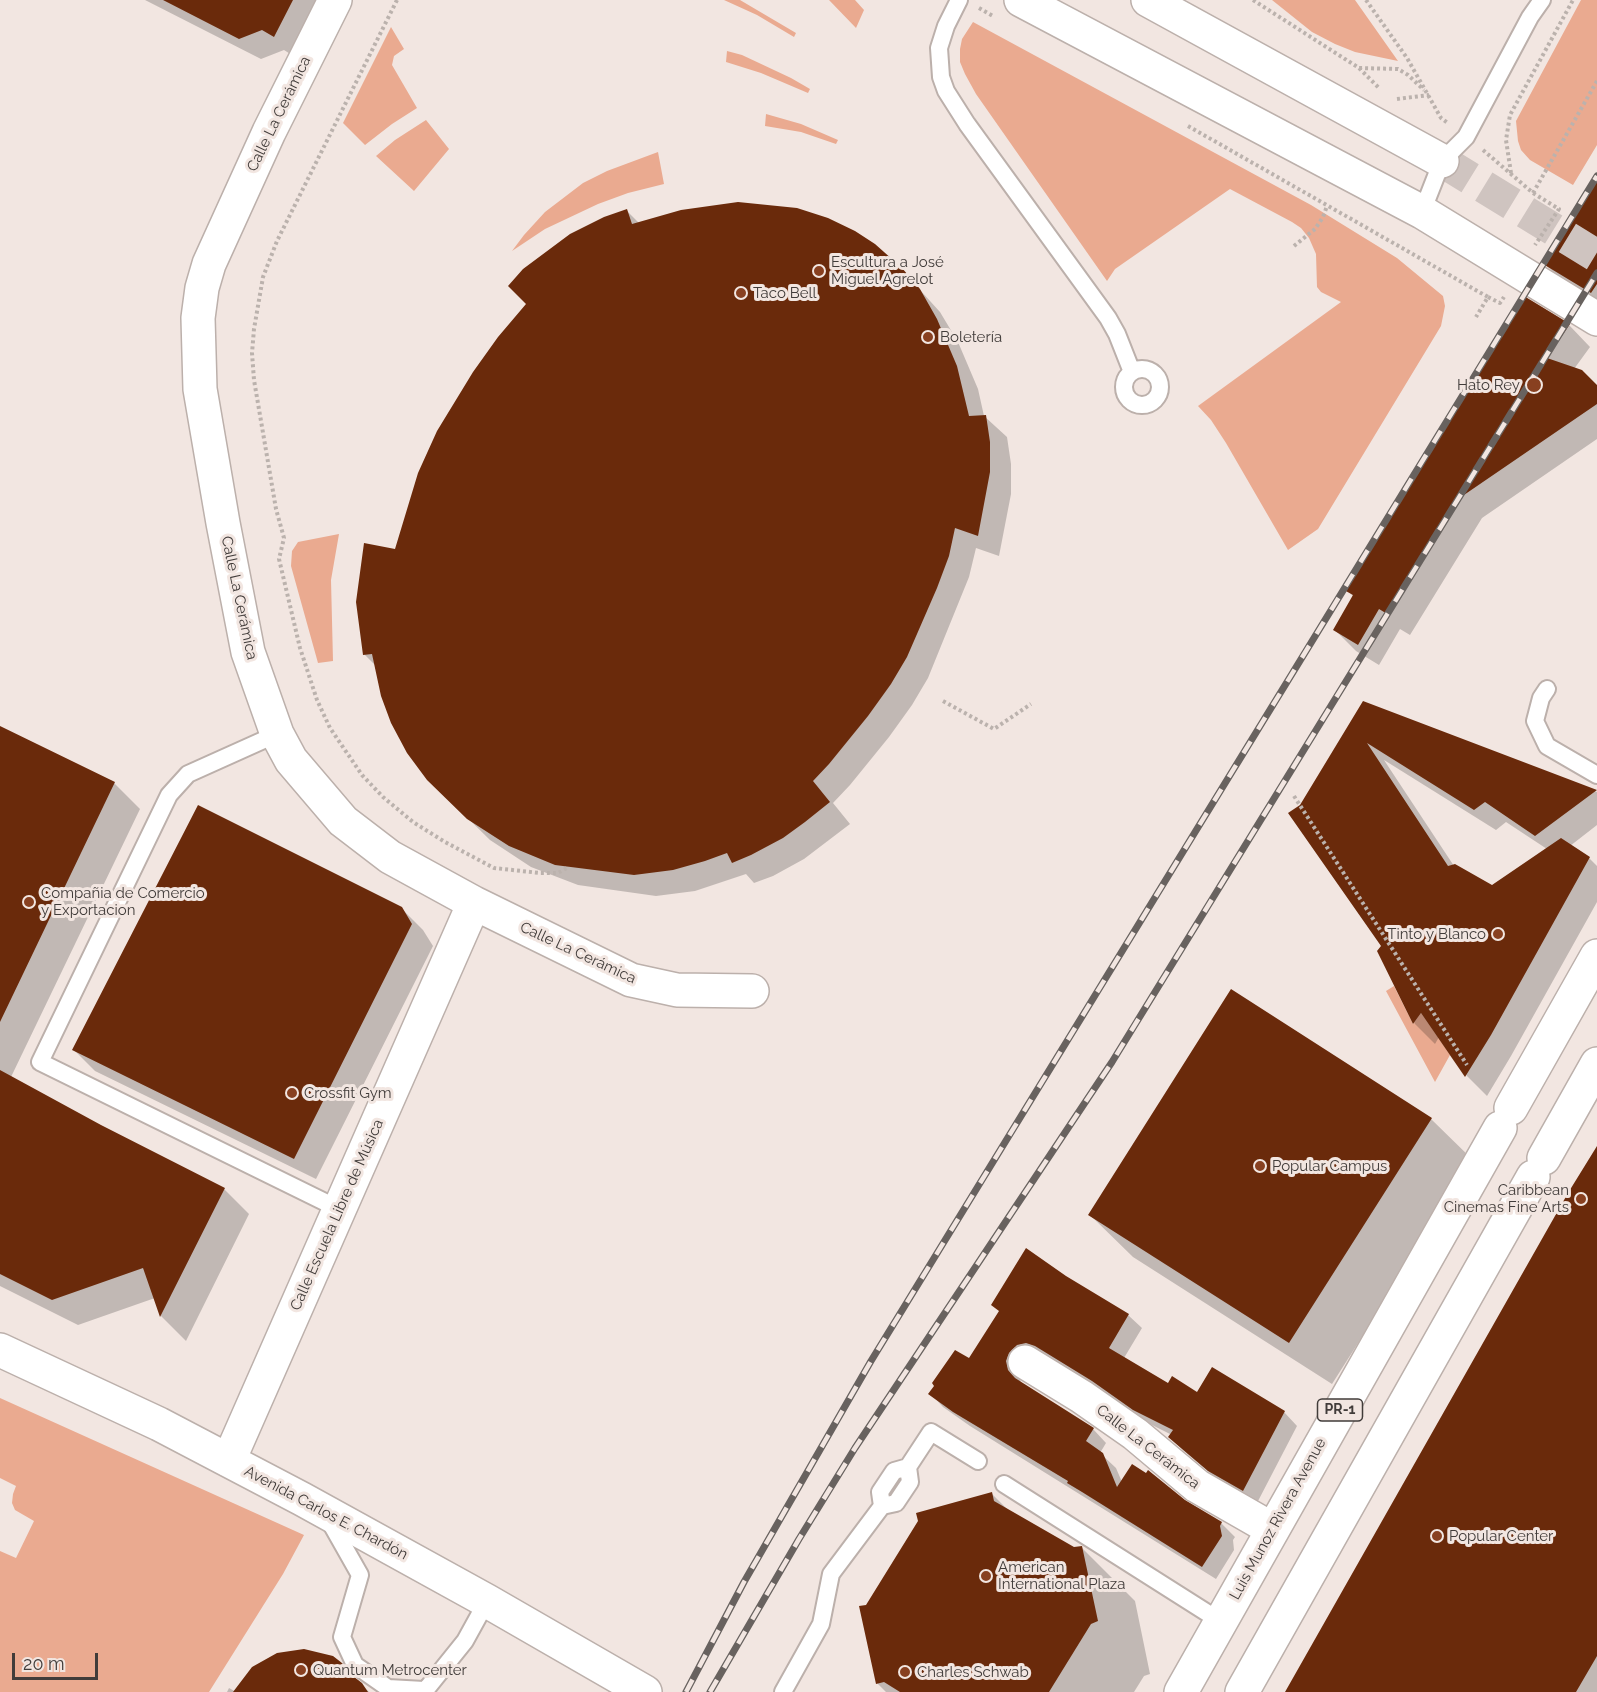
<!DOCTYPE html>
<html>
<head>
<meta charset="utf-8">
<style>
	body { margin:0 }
	#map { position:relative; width:1597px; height:1692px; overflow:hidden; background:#f2e6e1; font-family:Raleway,sans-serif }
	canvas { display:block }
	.scale { position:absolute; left:12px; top:1653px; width:86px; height:27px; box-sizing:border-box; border:3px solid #413c3a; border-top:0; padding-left:8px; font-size:18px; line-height:21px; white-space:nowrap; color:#413c3a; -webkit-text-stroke:4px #f2e6e1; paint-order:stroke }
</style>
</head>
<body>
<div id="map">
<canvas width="1597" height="1692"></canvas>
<div class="scale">20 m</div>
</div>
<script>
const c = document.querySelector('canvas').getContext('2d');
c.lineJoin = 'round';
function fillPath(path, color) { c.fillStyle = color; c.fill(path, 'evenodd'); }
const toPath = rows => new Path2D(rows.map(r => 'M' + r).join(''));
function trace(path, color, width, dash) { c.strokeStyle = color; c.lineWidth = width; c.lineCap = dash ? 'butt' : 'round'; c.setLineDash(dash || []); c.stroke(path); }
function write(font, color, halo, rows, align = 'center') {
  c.font = font + ' Raleway,sans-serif'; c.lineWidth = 6; c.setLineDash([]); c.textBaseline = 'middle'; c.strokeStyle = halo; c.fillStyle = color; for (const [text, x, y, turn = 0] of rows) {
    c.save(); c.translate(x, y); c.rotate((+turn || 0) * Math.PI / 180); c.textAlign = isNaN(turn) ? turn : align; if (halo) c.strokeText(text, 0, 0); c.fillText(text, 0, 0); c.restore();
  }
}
fillPath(toPath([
	[724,0,740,0,796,33,794,37,757,15],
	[829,0,855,0,864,10,856,28],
	[1272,0,1355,0,1398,61,1355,52,1335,44,1312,32],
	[1581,0,1597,0,1597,145,1573,185,1530,160,1521,150,1518,141,1516,121],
	[973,22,1311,205,1397,258,1443,296,1445,306,1441,326,1318,529,1288,550,1226,443,1211,420,1198,406,1341,302,1321,292,1317,287,1316,254,1309,238,1301,228,1292,222,1230,189,1115,269,1107,281,976,94,965,74,960,62,960,49,962,39],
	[391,27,404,49,394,56,392,65,417,108,392,124,365,145,343,123],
	[727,51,742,55,791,78,810,89,808,93,761,73,726,62],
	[766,114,801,124,838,140,836,144,801,132,765,126],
	[426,120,449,149,414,191,376,156,395,140],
	[658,152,664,184,628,193,598,204,545,229,512,251,524,235,545,212,583,183,607,171],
	[339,534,331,580,333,661,318,663,291,566,292,551,298,542],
	[1394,986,1413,1024,1421,1013,1450,1055,1435,1082,1386,991],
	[0,1398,304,1535,283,1574,209,1692,0,1692,0,1551,16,1558,34,1521,15,1510,12,1503,13,1494,16,1486,0,1478]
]), '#eaaa90');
fillPath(toPath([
	[145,0,324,0,295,57,284,50,261,59],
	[1597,180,1597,304,1566,285,1545,264],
	[738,203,797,210,901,269,940,312,958,342,978,389,984,416,1007,437,1011,464,1011,494,999,556,976,548,969,577,928,678,912,705,889,737,850,785,833,803,850,824,804,859,773,876,754,883,746,874,695,891,656,896,578,885,531,867,490,840,428,779,376,666,364,654,396,551,627,211,639,223,681,211],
	[1569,325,1590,347,1574,369,1597,387,1597,439,1482,518,1410,635,1400,629,1379,665,1356,651,1335,630,1354,597,1346,589],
	[1364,703,1597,792,1597,825,1570,846,1589,858,1597,866,1597,902,1511,1056,1487,1096,1467,1076,1439,1037,1435,1044,1415,1024,1378,951,1383,946,1301,806],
	[1384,760,1496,830,1506,822,1547,849,1492,887,1454,866],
	[0,728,114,783,140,809,11,1077,100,1127,224,1189,249,1214,186,1341,161,1316,155,1298,78,1325,0,1286],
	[401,908,423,930,433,946,316,1179,95,1071,74,1050],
	[1431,1119,1474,1161,1332,1384,1133,1257,1090,1215],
	[1597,1149,1597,1692,1287,1692],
	[1065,1277,1128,1315,1142,1328,1124,1358,1168,1385,1197,1394,1284,1412,1297,1426,1257,1503,1223,1484,1184,1451,1170,1437,1172,1435,1148,1423,1107,1394,1050,1359,1019,1375,1021,1383,1093,1429,1106,1443,1100,1453,1116,1468,1122,1482,1184,1502,1221,1523,1235,1537,1233,1540,1234,1550,1216,1579,970,1426,943,1407,930,1393],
	[992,1494,1009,1511,1074,1548,1081,1547,1135,1601,1150,1674,1144,1676,1134,1692,886,1692,877,1683,867,1606],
	[341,1664,369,1692,227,1692,229,1688,236,1692]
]), '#0003');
fillPath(toPath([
	[163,0,293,0,274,37,262,30,239,39],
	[1597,177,1597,284,1591,293,1543,264],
	[738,202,797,208,828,218,855,231,875,244,902,268,920,289,937,319,957,366,969,416,986,415,990,442,990,472,978,536,955,528,949,556,937,588,907,657,891,684,868,716,829,764,813,781,830,802,805,822,783,838,751,855,732,863,727,853,705,861,673,870,634,875,555,865,509,846,467,819,427,780,407,753,391,723,381,696,372,654,363,655,356,602,364,543,395,549,418,473,437,431,473,372,498,337,526,304,508,286,523,269,570,234,604,217,627,209,632,224,681,210],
	[1524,296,1570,324,1547,358,1582,370,1597,385,1597,404,1461,497,1389,615,1379,609,1358,645,1333,630,1353,595,1344,590],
	[1363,701,1597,790,1535,836,1485,802,1474,810,1367,743,1448,866,1455,864,1492,885,1561,838,1590,857,1491,1035,1465,1077,1421,1013,1413,1024,1377,951,1381,946,1288,813,1300,805],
	[0,726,115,782,0,1022],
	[198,805,402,907,412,924,294,1159,72,1050],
	[1231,989,1432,1118,1289,1343,1088,1215],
	[0,1070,101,1125,225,1188,160,1317,143,1268,52,1300,0,1274],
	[1597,1146,1597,1656,1576,1692,1285,1692,1568,1193],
	[1026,1248,1066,1276,1129,1314,1109,1348,1168,1383,1172,1376,1197,1392,1212,1367,1285,1411,1243,1491,1208,1471,1168,1437,1173,1430,1133,1410,1092,1381,1035,1346,1026,1343,1017,1345,1009,1353,1006,1361,1008,1370,1015,1378,1094,1428,1086,1441,1103,1453,1117,1487,1132,1464,1146,1473,1148,1470,1185,1500,1222,1522,1220,1526,1222,1536,1202,1567,1082,1492,1067,1483,1068,1481,953,1412,928,1394,934,1386,932,1383,955,1350,969,1358,999,1311,991,1305],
	[992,1492,994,1501,1074,1547,1082,1546,1098,1621,1091,1624,1049,1692,900,1692,884,1682,876,1684,859,1606,866,1605,918,1521,916,1513],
	[304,1649,333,1656,342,1663,349,1673,362,1683,368,1692,233,1692,252,1667,277,1653]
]), '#6a2a0b');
trace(toPath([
	[1442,161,1597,256]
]), '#cfc4c0', 33, [33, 16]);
const lane = toPath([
	[959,0,946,26,939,48,941,77,946,91,967,124,1108,318,1117,334,1132,372],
	[1422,212,1442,161,1466,137,1530,17,1542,0],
	'1124 387a18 18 0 1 1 36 0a18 18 0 1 1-36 0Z',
	[1547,689,1541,698,1535,721,1547,746,1597,775],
	[277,734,188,774,169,795,40,1062,339,1209],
	[908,1467,910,1482,896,1503,882,1506,880,1492,894,1471,908,1467,931,1432,978,1461],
	[1004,1484,1220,1621],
	[330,1522,360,1575,342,1637,355,1665,388,1688,424,1690],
	[424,1692,465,1641,487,1601],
	[783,1692,821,1624,831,1574,882,1506]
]);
const street = toPath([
	[335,0,269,132,209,264,202,288,198,318,200,389,223,523,248,652,277,734,291,760,343,821,390,857,474,903,631,980,677,990,752,991],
	[1021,0,1422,212,1597,319],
	[1148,0,1442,161],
	[1025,1362,1082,1397,1135,1434,1197,1486,1272,1529],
	[229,1460,474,903]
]);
const secondary = toPath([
	[0,1350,159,1424,302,1499,487,1601,645,1692]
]);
const primary = toPath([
	[1511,1108,1597,956],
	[1544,1158,1597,1064],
	[1181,1692,1500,1128],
	[1242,1692,1533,1177]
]);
trace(lane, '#bcb0ab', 20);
trace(street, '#bcb0ab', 36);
trace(secondary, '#bcb0ab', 36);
trace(primary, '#bcb0ab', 36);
trace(toPath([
	[397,0,277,241,263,277,254,329,252,353,254,380,276,509,284,538,279,559,300,648,317,700,330,728,362,775,383,797,413,822,445,842,494,868,540,873,558,873,569,867],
	[1253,0,1359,68,1398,69,1408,75,1424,90],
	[1366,0,1407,58,1441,118,1449,124],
	[979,8,993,16],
	[1359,68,1380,89],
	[1397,99,1429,95],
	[1188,126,1488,297,1476,317],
	[1483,150,1533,193,1559,209,1535,245],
	[1511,173,1506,140,1510,115,1573,0],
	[1533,193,1597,81],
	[1294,246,1315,229,1323,217,1327,206],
	[1488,297,1500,303,1504,297],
	[943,701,994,729,1031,704],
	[1294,796,1467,1065]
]), '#bbb2ad', 4, [3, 3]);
trace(lane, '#fff', 16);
trace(street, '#fff', 33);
trace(secondary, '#fff', 33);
trace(primary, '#fff', 33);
const rail = toPath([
	[686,1692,744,1582,871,1361,1597,176],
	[710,1692,799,1539,855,1448,1112,1062,1597,273]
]);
trace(rail, '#68625f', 7);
trace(rail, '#f2e6e1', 4.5, [14]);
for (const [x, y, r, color] of [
	[819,271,6,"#884020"],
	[741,293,6,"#884020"],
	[928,337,6,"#884020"],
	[1534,385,8,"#884020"],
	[29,902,6,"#884020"],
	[1498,934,6,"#884020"],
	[292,1093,6,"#884020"],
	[1260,1166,6,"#884020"],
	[1581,1199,6,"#884020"],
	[1437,1536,6,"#884020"],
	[986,1576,6,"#884020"],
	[301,1670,6,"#884020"],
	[905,1672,6,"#884020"]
]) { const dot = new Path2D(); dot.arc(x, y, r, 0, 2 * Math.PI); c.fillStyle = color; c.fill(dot); trace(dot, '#f2e6e1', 2); }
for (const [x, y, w] of [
	[1340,1410,45]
]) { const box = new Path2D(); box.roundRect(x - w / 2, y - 11, w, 22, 4.5); c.fillStyle = '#f2e6e1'; c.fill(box); trace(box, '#413c3a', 1.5); }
write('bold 14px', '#413c3a', null, [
	["PR-1",1340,1410]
]);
write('15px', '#413c3a', '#f2e6e1', [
	["Calle La Cerámica",279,114,-64],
	["Calle La Cerámica",239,598,78],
	["Calle La Cerámica",578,953,25],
	["Calle Escuela Libre de Música",337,1215,-66],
	["Calle La Cerámica",1148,1447,38],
	["Avenida Carlos E. Chardón",326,1513,28],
	["Luis Munoz Rivera Avenue",1278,1519,-61]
]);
write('15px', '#413c3a', '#f2e6e1', [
	["Escultura a José",831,262],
	["Miguel Agrelot",831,279],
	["Taco Bell",753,293],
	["Boletería",940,337],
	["Hato Rey",1520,385,"right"],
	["Compañia de Comercio",41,893],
	["y Exportacion",41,910],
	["Tinto y Blanco",1486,934,"right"],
	["Crossfit Gym",304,1093],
	["Popular Campus",1272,1166],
	["Caribbean",1569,1190,"right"],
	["Cinemas Fine Arts",1569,1207,"right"],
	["Popular Center",1449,1536],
	["American",998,1567],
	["International Plaza",998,1584],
	["Quantum Metrocenter",313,1670],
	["Charles Schwab",917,1672]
], 'left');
</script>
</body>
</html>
